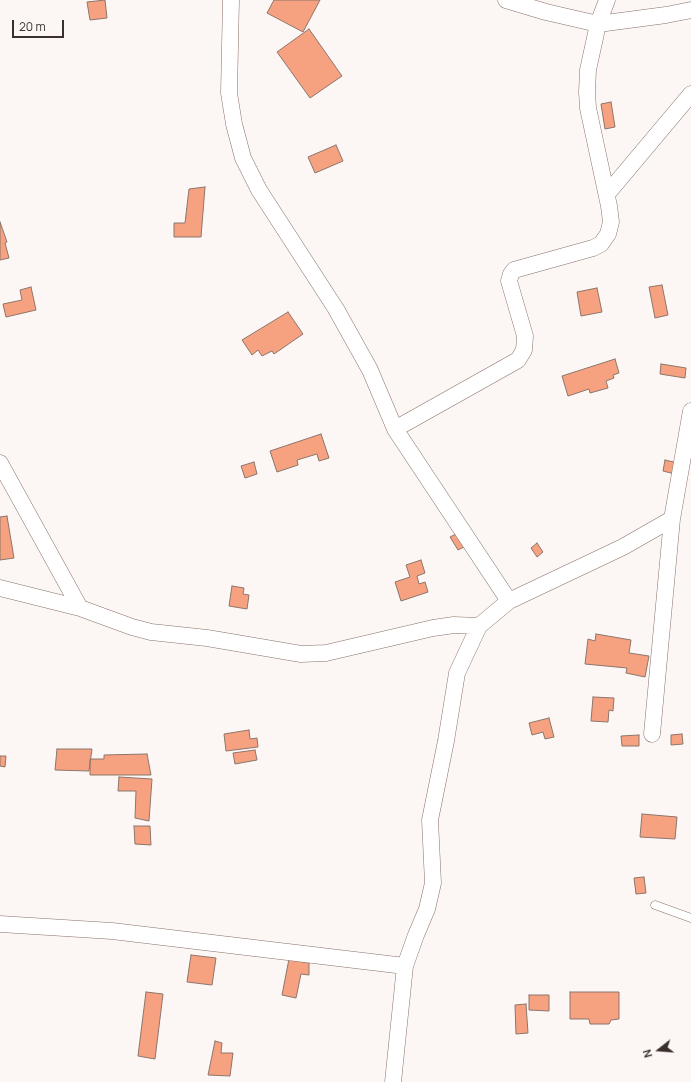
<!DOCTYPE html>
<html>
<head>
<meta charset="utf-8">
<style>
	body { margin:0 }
	#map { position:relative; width:691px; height:1082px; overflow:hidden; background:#fcf7f5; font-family:Manrope,sans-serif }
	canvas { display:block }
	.north { position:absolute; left:639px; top:1030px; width:40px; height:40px; -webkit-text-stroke:3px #fcf7f5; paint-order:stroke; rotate:253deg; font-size:11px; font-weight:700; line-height:16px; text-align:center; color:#3a2f2b }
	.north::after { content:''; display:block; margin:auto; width:14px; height:18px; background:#3a2f2b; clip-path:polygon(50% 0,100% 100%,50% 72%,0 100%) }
	.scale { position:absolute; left:12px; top:20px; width:52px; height:18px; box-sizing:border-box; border:2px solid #3a2f2b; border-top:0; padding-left:5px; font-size:12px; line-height:14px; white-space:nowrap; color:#3a2f2b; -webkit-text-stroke:3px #fcf7f5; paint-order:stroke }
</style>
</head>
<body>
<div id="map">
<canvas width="691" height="1082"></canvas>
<div class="north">N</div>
<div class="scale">20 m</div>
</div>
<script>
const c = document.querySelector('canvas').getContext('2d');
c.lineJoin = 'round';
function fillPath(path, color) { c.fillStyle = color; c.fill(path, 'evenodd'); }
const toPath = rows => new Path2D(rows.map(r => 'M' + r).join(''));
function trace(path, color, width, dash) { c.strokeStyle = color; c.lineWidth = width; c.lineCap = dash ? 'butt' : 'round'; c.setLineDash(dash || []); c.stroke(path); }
const building = toPath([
	[105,0,107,18,90,20,87,2,105,0],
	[274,0,320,0,303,32,267,13,274,0],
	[309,29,342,76,310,98,277,52,309,29],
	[611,102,615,127,605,129,601,104,611,102],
	[336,145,343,161,315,173,308,157,336,145],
	[205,187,201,237,174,237,174,223,185,223,189,189,205,187],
	[0,222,7,242,5,243,9,258,0,260,0,222],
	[662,285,668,315,655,318,649,287,662,285],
	[31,287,36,310,6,317,3,304,22,300,20,290,31,287],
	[597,288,602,312,581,316,577,292,597,288],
	[288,312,303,334,274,354,272,351,262,356,258,350,252,355,242,340,288,312],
	[615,359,619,373,613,375,614,378,606,381,608,388,590,393,589,389,568,396,562,376,615,359],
	[661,364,686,368,685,378,660,374,661,364],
	[321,434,329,458,319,461,317,454,297,460,298,465,277,472,270,451,321,434],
	[665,460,678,463,675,474,663,471,665,460],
	[254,462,257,474,245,478,241,466,254,462],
	[7,516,14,558,0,560,0,517,7,516],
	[458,533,466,546,458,550,450,537,458,533],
	[537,543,543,552,537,557,531,548,537,543],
	[421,560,425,573,417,576,419,584,425,582,428,592,401,601,395,582,410,577,406,565,421,560],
	[232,586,244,588,243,594,249,595,247,609,229,606,232,586],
	[596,634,631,640,629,653,649,656,645,677,626,673,627,668,585,664,588,639,595,641,596,634],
	[593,697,614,698,613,711,609,710,608,722,591,721,593,697],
	[549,718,554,737,545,739,543,732,532,735,529,723,549,718],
	[249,730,250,739,257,738,258,747,226,751,224,734,249,730],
	[682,734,683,744,671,745,671,735,682,734],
	[639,735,639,746,622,746,621,736,639,735],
	[57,749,92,749,89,771,55,770,57,749],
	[255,750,257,760,235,764,233,753,255,750],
	[147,754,151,775,90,775,90,759,104,759,104,755,147,754],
	[0,756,6,756,5,767,0,766,0,756],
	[119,777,152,779,149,821,135,818,136,791,118,791,119,777],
	[642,814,677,817,675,839,640,837,642,814],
	[134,826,150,826,151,845,135,844,134,826],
	[644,877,646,893,636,894,634,878,644,877],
	[191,955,216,958,212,985,187,982,191,955],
	[289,959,309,963,309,975,301,974,296,998,282,995,289,959],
	[146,992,163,994,155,1059,138,1056,146,992],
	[570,992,619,992,619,1019,611,1020,609,1024,590,1024,589,1019,570,1019,570,992],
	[529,995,549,995,549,1011,529,1010,529,995],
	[526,1004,528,1033,516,1034,515,1005,526,1004],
	[215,1041,222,1043,221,1053,233,1053,230,1076,208,1075,215,1041]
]);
fillPath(building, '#f6a281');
trace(building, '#8d756b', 1);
const lane = toPath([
	[655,905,691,918]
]);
const street = toPath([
	[231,0,229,93,234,124,243,158,259,190,336,309,370,370,395,429,509,601],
	[506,0,546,12,598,24,666,15,691,10],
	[607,194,691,94],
	[395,429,518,360,524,350,525,336,509,281,511,274,514,270,593,248,601,244,608,234,611,222,609,206,588,108,587,92,588,70,598,24,607,0],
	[0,463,80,608],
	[0,588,80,608,132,627,151,632,207,638,301,654,326,653,433,628,454,625,479,626],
	[652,734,672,519],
	[0,924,112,931,405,966],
	[393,1082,405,966,416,935,427,909,433,883,430,820,446,741,457,673,479,626,509,601,623,547,672,519,691,411]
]);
trace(lane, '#897168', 9);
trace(street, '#897168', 17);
trace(lane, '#fff', 8);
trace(street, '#fff', 16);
</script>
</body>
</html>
